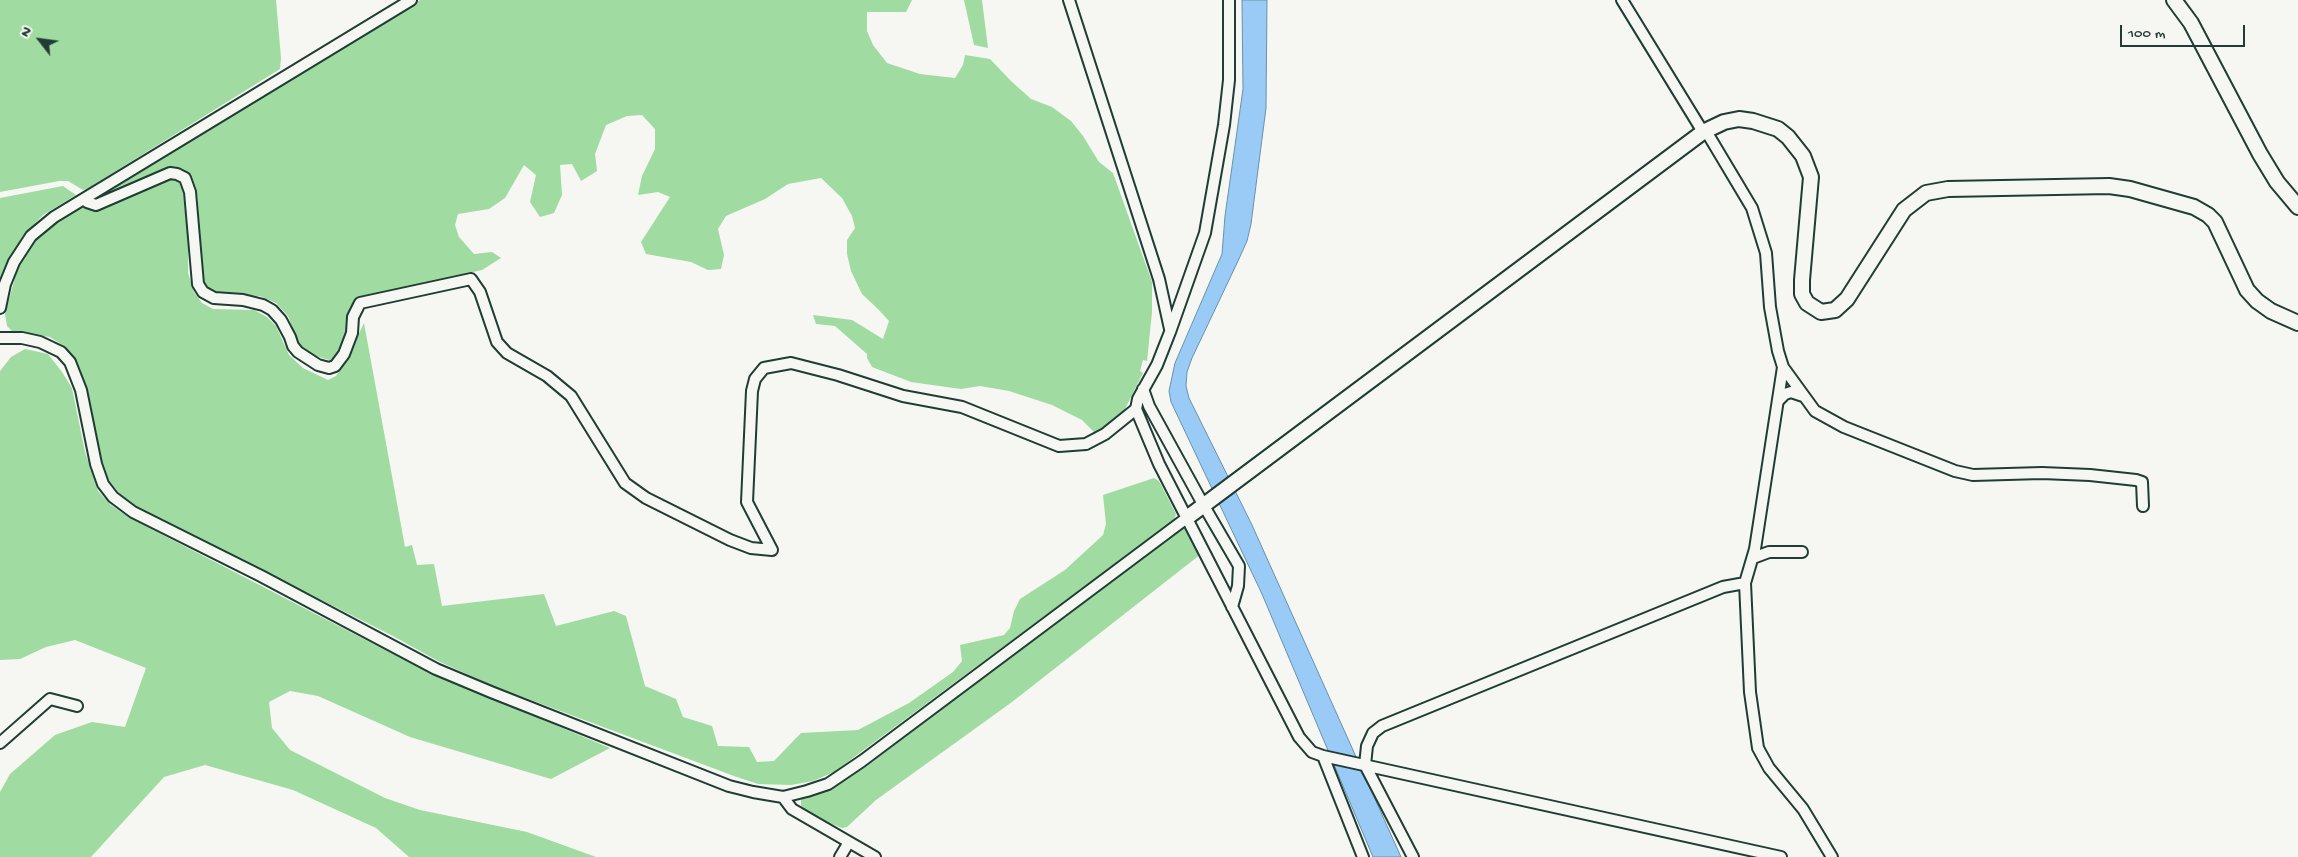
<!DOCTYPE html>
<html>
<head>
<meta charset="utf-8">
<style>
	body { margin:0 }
	#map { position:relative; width:2298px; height:857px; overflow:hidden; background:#f6f6f2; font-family:"Gochi Hand",sans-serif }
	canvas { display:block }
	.north { position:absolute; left:15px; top:15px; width:50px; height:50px; -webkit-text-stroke:4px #f6f6f2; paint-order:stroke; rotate:300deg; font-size:14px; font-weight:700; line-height:20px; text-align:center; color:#1f3d34 }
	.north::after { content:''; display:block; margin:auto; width:18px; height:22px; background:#1f3d34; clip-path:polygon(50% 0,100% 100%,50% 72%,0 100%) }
	.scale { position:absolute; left:2120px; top:25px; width:125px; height:22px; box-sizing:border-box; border:2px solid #1f3d34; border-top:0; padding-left:6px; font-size:15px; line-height:18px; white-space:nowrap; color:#1f3d34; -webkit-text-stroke:4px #f6f6f2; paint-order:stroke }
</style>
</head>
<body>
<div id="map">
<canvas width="2298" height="857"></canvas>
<div class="north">N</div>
<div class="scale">100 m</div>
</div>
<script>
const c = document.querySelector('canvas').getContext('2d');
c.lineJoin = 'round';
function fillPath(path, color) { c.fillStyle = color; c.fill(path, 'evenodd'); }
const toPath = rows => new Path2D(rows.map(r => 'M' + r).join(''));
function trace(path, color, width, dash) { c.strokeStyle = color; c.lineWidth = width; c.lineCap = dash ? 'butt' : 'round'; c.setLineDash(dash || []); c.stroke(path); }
fillPath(toPath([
	[0,0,276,0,281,58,280,69,87,189,83,190,68,181,59,181,0,192],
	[420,0,912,0,906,12,867,12,867,31,873,45,887,63,920,74,955,78,963,65,965,55,990,59,1011,81,1031,99,1052,107,1071,121,1083,136,1099,162,1113,173,1152,282,1152,312,1147,361,1143,360,1140,371,1143,373,1124,411,1108,429,1095,433,1082,420,1052,405,1009,391,980,386,961,389,911,382,872,367,867,358,867,354,835,326,816,324,813,315,852,320,883,339,889,321,878,309,862,294,851,271,847,254,847,240,855,228,852,216,842,198,821,178,788,184,765,199,726,216,718,229,724,255,721,269,708,270,691,262,646,254,641,242,670,197,658,192,638,195,642,176,655,149,655,129,642,115,627,116,606,125,595,154,597,171,581,181,572,164,560,165,562,195,554,213,540,217,530,202,536,175,524,165,505,198,489,209,458,214,455,225,459,237,474,254,492,252,501,258,482,270,369,296,349,332,337,359,329,360,307,353,299,344,288,316,276,303,260,296,225,295,212,292,204,285,200,278,199,263,197,192,192,180,187,175,175,169,165,169,99,201,93,200,91,196],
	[964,0,982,0,988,48,974,45],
	[171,177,179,182,183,191,188,241,188,273,194,292,202,303,213,309,254,310,267,317,276,326,289,355,303,368,328,380,336,376,345,363,364,323,405,547,412,545,417,565,434,564,442,606,544,594,556,626,614,611,626,616,645,686,676,699,683,717,712,726,718,746,749,747,757,762,774,761,801,733,858,730,909,703,953,672,962,661,960,645,1004,635,1010,628,1014,611,1020,599,1065,570,1103,535,1106,524,1103,495,1154,478,1159,481,1176,514,1174,520,834,772,813,781,791,785,758,784,734,776,491,685,438,661,393,636,140,509,121,495,108,479,103,468,82,374,74,356,65,347,50,337,12,331,7,326,5,314,18,267,31,246,43,232,70,211,83,205],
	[63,186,76,195,43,215,22,237,8,262,0,281,0,198],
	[25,349,48,354,62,372,72,388,85,452,98,491,111,505,128,517,420,668,610,748,551,779,410,737,318,696,290,691,269,702,272,728,290,750,385,798,420,810,527,832,596,857,409,857,376,828,293,790,205,765,164,777,91,857,0,857,0,792,10,774,55,735,92,722,125,727,146,668,75,640,46,647,20,659,0,660,0,371,11,357],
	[1183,526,1201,554,1012,702,876,800,847,827,842,828,827,822,801,807,801,798,834,787,867,766]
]), '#a0dba1');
const water = toPath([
	[1242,0,1267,0,1266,108,1251,224,1247,241,1238,261,1192,358,1187,372,1186,386,1189,398,1252,525,1401,857,1373,857,1262,594,1171,402,1169,391,1175,363,1222,254,1225,216,1243,89,1242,0]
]);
fillPath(water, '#99cbf6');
trace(water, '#6892a8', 1);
const street = toPath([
	[1069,0,1159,279,1170,329],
	[1229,0,1229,80,1224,125,1205,233,1170,332,1157,365,1138,399,1136,409,1159,464,1299,737,1312,752,1323,756,1781,857],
	[1622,0,1703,132],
	[1706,131,1752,208,1766,253,1770,307,1778,351,1783,367,1815,411,1844,427,1955,471,1973,475,2042,473,2090,475,2136,480,2142,482,2143,506],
	[87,202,96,205,170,173,177,174,185,178,190,192,198,284,203,292,214,298,243,300,263,305,272,310,281,320,290,337,293,346,298,352,318,365,329,368,335,366,344,354,352,333,353,317,360,303,471,279,480,292,497,342,507,353,547,376,571,396,625,483,646,498,730,540,751,548,772,550,747,502,752,391,755,379,764,368,791,363,838,375,903,396,962,407,1059,446,1086,444,1105,434,1136,409],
	[0,308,5,284,14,262,31,236,54,217,411,0],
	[0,338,22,338,40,342,61,352,70,362,81,390,96,464,103,484,113,497,133,512,261,576,436,669,491,692,729,786,753,792,783,797,807,791,828,784,862,761,1188,517],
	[1143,389,1149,406,1204,506,1239,566,1238,586,1232,607],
	[1778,401,1785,394,1791,392,1803,396],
	[1753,558,1769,552,1802,552],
	[1745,583,1755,549,1783,367],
	[0,743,50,699,77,706],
	[1323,756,1363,857],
	[783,797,792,809,849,842,840,857],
	[849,842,875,857],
	[1413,857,1365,765,1367,746,1373,733,1382,726,1723,587,1745,583,1750,692,1758,748,1769,768,1803,809,1832,857]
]);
const secondary = toPath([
	[2174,0,2191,23,2260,154,2277,182,2298,207],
	[1188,517,1703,132,1724,122,1739,119,1753,121,1778,129,1788,137,1803,156,1811,177,1802,280,1802,294,1807,303,1821,312,1835,310,1847,299,1904,210,1926,193,1948,189,2109,186,2130,189,2194,207,2208,215,2215,222,2247,290,2257,301,2271,311,2298,323]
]);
trace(street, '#1f3d34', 14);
trace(secondary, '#1f3d34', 18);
trace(street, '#f6f6f2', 10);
trace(secondary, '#f6f6f2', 14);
</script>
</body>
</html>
